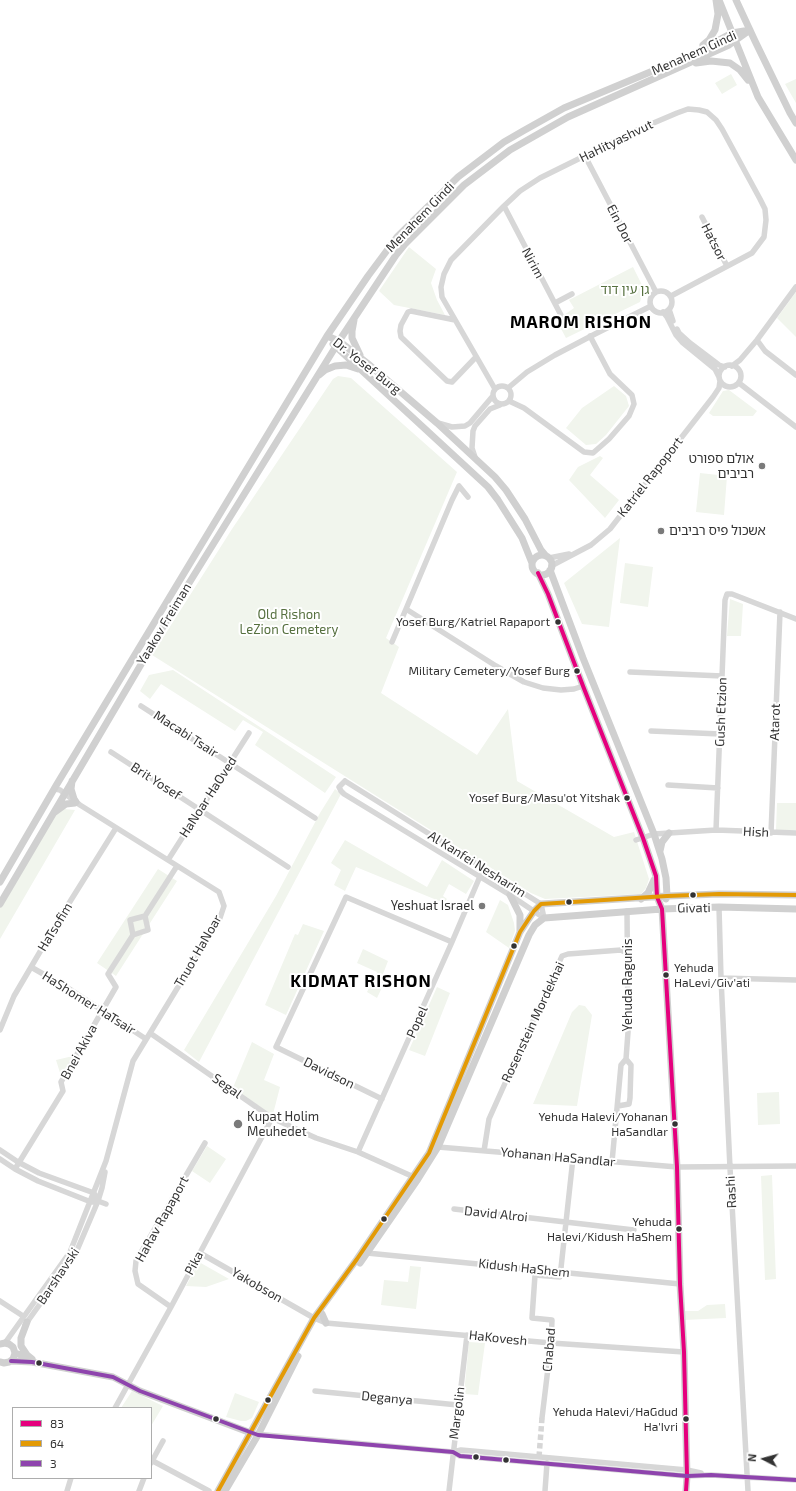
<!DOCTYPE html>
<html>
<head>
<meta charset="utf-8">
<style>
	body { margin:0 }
	#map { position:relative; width:796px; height:1491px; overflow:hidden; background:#fff; font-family:"Exo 2",sans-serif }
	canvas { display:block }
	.legend { position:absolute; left:12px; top:1407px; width:140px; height:72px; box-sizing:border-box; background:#fff; border:1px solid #adadad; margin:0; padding:5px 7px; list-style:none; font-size:12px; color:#333 }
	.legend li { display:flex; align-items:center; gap:8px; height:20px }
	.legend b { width:20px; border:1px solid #adadad }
	.north { position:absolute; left:744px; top:1439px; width:40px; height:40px; -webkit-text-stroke:3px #fff; paint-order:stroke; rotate:276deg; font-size:11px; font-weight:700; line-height:16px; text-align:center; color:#333 }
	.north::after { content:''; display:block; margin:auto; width:14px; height:18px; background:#333; clip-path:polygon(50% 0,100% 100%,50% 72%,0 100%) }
</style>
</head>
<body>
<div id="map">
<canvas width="796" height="1491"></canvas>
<ul class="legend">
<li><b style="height:5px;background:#e5007d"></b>83</li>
<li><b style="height:5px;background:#e39a05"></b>64</li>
<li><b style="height:5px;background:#8e44ad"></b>3</li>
</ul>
<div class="north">N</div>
</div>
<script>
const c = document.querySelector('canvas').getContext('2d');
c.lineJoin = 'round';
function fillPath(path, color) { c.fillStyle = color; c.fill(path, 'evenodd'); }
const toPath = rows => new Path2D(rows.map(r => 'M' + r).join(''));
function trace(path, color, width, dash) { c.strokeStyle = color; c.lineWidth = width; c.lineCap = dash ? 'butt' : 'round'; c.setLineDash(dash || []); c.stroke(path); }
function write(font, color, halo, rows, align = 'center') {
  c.font = font + ' "Exo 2","Noto Sans Hebrew",sans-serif'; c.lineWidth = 4; c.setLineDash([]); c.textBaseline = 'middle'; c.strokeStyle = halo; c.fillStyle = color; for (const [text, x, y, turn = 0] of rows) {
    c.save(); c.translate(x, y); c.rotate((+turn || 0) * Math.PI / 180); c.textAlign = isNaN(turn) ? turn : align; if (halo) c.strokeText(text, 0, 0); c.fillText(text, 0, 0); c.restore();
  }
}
fillPath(toPath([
	[731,74,737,85,722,94,715,83],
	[796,79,796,103,785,84],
	[409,247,436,269,431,283,437,300,445,315,394,305,379,291],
	[633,267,644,289,640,302,566,338,559,325,567,321,564,315,574,308,569,300],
	[796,292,796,337,777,318],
	[338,376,351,378,457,472,386,638,399,647,381,693,477,755,508,709,517,781,614,837,634,832,649,879,646,888,641,894,545,899,531,893,152,655,232,529,333,379],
	[614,386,626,396,629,406,606,435,596,444,586,445,566,428,582,408],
	[729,390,757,411,753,416,713,416,709,413,723,391],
	[600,456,603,458,590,475,619,500,605,518,569,480,578,467],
	[700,473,727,476,724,515,696,512],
	[620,538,609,627,582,624,564,583],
	[625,563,653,567,648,607,620,603],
	[730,599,743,604,741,636,727,636],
	[173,670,336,777,325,793,255,745,263,732,243,720,235,731,161,684,150,699,140,691,149,675],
	[335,789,341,794,199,1062,184,1050,276,896,320,813],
	[777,803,796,803,796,830,776,830],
	[64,809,75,810,0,939,0,904,49,820],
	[345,840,427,887,442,860,474,881,466,894,449,884,443,896,447,899,444,903,356,867,345,891,334,885,341,870,331,863],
	[158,869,177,881,116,976,97,963],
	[500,900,508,905,514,923,515,931,509,948,486,932],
	[303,924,324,931,286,1015,265,1005,295,934,298,935],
	[363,949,388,961,383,974,387,977,377,998,367,992,377,972,357,963],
	[437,987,450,993,425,1056,409,1050],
	[579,1005,585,1006,592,1015,577,1106,533,1104,572,1012],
	[252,1042,274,1054,264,1080,280,1087,272,1118,232,1090],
	[73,1056,61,1076,56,1060],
	[779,1092,780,1124,758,1125,757,1093],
	[207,1146,226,1159,210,1183,192,1171],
	[772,1175,776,1279,765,1280,761,1176],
	[199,1262,229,1279,206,1287,186,1286],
	[410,1266,421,1267,416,1309,381,1305,384,1280,408,1282],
	[725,1304,726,1318,684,1320,684,1311,698,1311,707,1305],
	[469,1342,485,1343,478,1395,464,1394],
	[132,1391,163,1406,151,1426,151,1408,121,1408],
	[235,1393,259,1402,252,1418,246,1421,241,1421,226,1417]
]), '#f1f5ed');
trace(toPath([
	[539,1457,542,1418]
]), '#d6d6d6', 5.5, [5.5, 3]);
trace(toPath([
	[585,156,656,292],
	[504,206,563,319],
	[702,217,727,266],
	'650 302a11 11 0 1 1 22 0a11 11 0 1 1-22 0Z',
	[555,303,572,294],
	[669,309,673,321],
	[663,312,667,317,676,335,682,342,715,369,719,377],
	[455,320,411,311,408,312,401,325,400,331,401,337,447,381,452,382,476,357],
	[677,329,679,333,690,343,719,365,725,367],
	[757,340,765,351,796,375],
	'719 376a11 11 0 1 1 22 0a11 11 0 1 1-22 0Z',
	[732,366,740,360,757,340,796,287],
	[739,383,796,427],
	'493 395a9 9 0 1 1 18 0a9 9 0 1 1-18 0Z',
	[508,388,527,372,555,355,595,334,651,306],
	[495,389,442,297,441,287,444,274,451,260,504,206,520,191,540,178,637,130,677,113,688,109,699,110,707,112,716,120,722,129,760,199,765,209,766,220,764,237,752,253,671,296],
	[509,401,524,408,584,452,593,453,609,439,629,416,634,404,632,395,610,374,590,336],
	[438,423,452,427,465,426,470,423,492,397],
	[475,457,472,448,473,431,475,426,490,409,500,405],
	[468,497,459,486,452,500,406,609,496,666,524,682,543,688,561,690,574,689,583,686],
	[549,558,569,554],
	[551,566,591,545,610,529,713,397,719,388,720,381],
	[392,642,406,609],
	[630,672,722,676],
	[141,706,315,818],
	[651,731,720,734],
	[111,752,288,867],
	[345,781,541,904,544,918,510,895,344,794,341,791,339,787,345,781],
	[668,785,718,788],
	[716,830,725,600,727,594,732,594,796,619],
	[771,833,780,612],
	[636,840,654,834,716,830,796,833],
	[168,860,249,733],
	[719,907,721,978,730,1168,748,1491],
	[133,935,130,920,145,916],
	[31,967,71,990,146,1039],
	[721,978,796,980],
	[0,1030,14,996,61,916,116,828],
	[150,1033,272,1118,316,1138,358,1152,416,1178],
	[382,1099,276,1047,346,897,452,942],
	[618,1106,629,1104,630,1098,631,1065,626,1059],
	[438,1147,677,1167,796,1166],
	[0,1150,18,1162,39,1173,94,1193,98,1201,106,1204],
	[484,1151,489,1119,562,956,568,954,621,950,629,954],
	[358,1152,452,942,481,874],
	[0,1159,15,1169,38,1181,91,1202,94,1202],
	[612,1162,621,1065,626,1059,628,1032,627,911],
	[15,1169,63,1091,61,1082,116,987,108,974,133,935,148,930,145,916,177,866],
	[454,1209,634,1230],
	[200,1253,314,1318,326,1323,551,1343,684,1352],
	[367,1253,680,1284],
	[0,1301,23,1316],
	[171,1307,138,1284,135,1271,136,1261,205,1143],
	[25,1325,75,1255,98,1201,102,1188,105,1172],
	[5,1343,70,1252,106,1161,133,1061,220,918,224,906,219,892,80,805,60,790,55,789],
	[315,1391,458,1405],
	[115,1408,171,1307,272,1118],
	[542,1418,551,1343,552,1320,532,1318,535,1275,560,1277,573,1158],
	[255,1434,453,1452,460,1456,687,1476,711,1475,796,1480],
	[453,1452,461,1450,687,1470,701,1473],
	[151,1460,209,1491],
	[151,1463,163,1441],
	[67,1491,71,1478],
	[139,1491,144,1478],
	[449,1491,467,1335],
	[545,1491,547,1463]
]), '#d7d7d7', 5.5);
trace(toPath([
	[719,0,758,97,796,160],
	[736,0,755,41,790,113,796,123],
	[703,45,709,40,715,30,718,14,716,0],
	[696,63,711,61,730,63,740,70,748,80],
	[354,320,352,331,352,338,360,355],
	[327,336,339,341,367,363,437,423,495,477,506,490,525,519,541,550,546,556],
	[333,344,488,487,498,500,522,538,532,563],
	[319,375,325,370,335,366,346,365,358,369],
	'532 565a10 10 0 1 1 20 0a10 10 0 1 1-20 0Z',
	[550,570,583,658,654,834,662,859,666,878,667,896,666,899],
	[538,573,548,594,583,686,643,838,656,876,657,897,662,909,677,1167,680,1284,684,1352,687,1476,686,1491],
	[72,781,71,789,74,799,76,802],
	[55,812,66,804,75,803],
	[660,851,662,842,669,833],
	[0,882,57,784,327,336,368,276,397,237,458,177,504,142,523,131,564,108,691,55,732,33,750,30],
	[510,895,520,915,520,932],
	[641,899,648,893,654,880],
	[0,904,186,588,341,338,396,255,405,244,464,185,510,150,568,117,729,45,750,30],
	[360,1263,418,1179,438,1147,529,935,535,925,544,918,662,909,719,907,796,909],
	[322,1314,326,1323],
	[27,1322,21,1338,21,1346,27,1355,32,1359],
	[0,1344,5,1343,9,1344,13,1347,15,1353,13,1359,9,1362,4,1363,0,1362],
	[15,1353,29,1358],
	[11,1361,32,1362,113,1377,140,1391,251,1433],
	[218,1491,314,1318,357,1259,429,1153,520,932,534,911,541,904,667,896,719,894,796,895],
	[225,1491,258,1435,298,1356]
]), '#d0d0d0', 7);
trace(toPath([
	[538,573,548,594,583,686,643,838,656,876,657,897,662,909,677,1167,680,1284,684,1352,687,1476,686,1491]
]), '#e5007d', 4);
trace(toPath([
	[218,1491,314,1318,357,1259,429,1153,520,932,534,911,541,904,667,896,719,894,796,895]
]), '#e39a05', 4);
trace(toPath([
	[11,1361,32,1362,113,1377,140,1391,258,1435,453,1452,460,1456,687,1476,711,1475,796,1480]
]), '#8e44ad', 4);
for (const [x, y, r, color] of [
	[762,466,4,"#7a7a7a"],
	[661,531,4,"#7a7a7a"],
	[558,622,3.5,"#333"],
	[577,671,3.5,"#333"],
	[627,798,3.5,"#333"],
	[693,895,3.5,"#333"],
	[569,902,3.5,"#333"],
	[482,906,4,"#7a7a7a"],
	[514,946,3.5,"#333"],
	[666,975,3.5,"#333"],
	[238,1124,5,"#7a7a7a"],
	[675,1124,3.5,"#333"],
	[384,1219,3.5,"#333"],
	[679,1229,3.5,"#333"],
	[39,1363,3.5,"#333"],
	[268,1400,3.5,"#333"],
	[216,1419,3.5,"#333"],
	[686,1419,3.5,"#333"],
	[476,1457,3.5,"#333"],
	[506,1460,3.5,"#333"]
]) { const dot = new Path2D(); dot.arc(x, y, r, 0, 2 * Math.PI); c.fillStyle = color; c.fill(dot); trace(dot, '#fff', 1.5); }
write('12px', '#333', '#fff', [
	["Yosef Burg/Katriel Rapaport",550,622],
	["Military Cemetery/Yosef Burg",570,671],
	["Yosef Burg/Masu'ot Yitshak",620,798],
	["Yehuda",674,968,"left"],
	["HaLevi/Giv'ati",674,983,"left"],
	["Yehuda Halevi/Yohanan",668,1117],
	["HaSandlar",668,1132],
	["Yehuda",672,1222],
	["Halevi/Kidush HaShem",672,1237],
	["Yehuda Halevi/HaGdud",678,1412],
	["Ha'Ivri",678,1427]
], 'right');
write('13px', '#333', '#fff', [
	["Menahem Gindi",694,53,-24],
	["HaHityashvut",616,141,-26],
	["Menahem Gindi",420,217,-46],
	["Ein Dor",620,224,63],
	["Hatsor",714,242,63],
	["Nirim",533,263,62],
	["Dr. Yosef Burg",367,366,38],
	["Katriel Rapoport",650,477,-52],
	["Yaakov Freiman",164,624,-59],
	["Gush Etzion",721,712,-88],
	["Atarot",775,722,-88],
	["Macabi Tsair",186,734,33],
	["Brit Yosef",156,781,33],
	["HaNoar HaOved",208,797,-57],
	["Hish",756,832,3],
	["Al Kanfei Nesharim",477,864,32],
	["Givati",694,908,-1],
	["HaTsofim",55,927,-59],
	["Tnuot HaNoar",198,951,-60],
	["Yehuda Ragunis",628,985,-90],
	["HaShomer HaTsair",89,1003,32],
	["Popel",417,1022,-66],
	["Rosenstein Mordekhai",533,1022,-65],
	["Bnei Akiva",79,1052,-61],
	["Davidson",329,1073,26],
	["Segal",227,1086,35],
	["Yohanan HaSandlar",558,1157,5],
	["Rashi",731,1192,-93],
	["David Alroi",496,1214,6],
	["HaRav Rapaport",162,1219,-61],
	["Pika",194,1263,-62],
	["Kidush HaShem",524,1268,6],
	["Barshavski",58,1276,-56],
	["Yakobson",257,1285,30],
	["HaKovesh",498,1338,6],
	["Chabad",549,1350,-85],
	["Deganya",387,1398,5],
	["Margolin",457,1413,-83]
]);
write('13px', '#56703f', '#fff', [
	["גן עין דוד",625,290],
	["Old Rishon",289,615],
	["LeZion Cemetery",289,630]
]);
write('13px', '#333', '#fff', [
	["אולם ספורט",754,459],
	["רביבים",754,474],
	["אשכול פיס רביבים",669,531,"left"],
	["Yeshuat Israel",474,906],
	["Kupat Holim",247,1117,"left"],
	["Meuhedet",247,1132,"left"]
], 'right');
c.letterSpacing = '1px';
write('bold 17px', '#000', '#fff', [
	["MAROM RISHON",581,322],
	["KIDMAT RISHON",361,981]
]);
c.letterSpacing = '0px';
</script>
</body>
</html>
